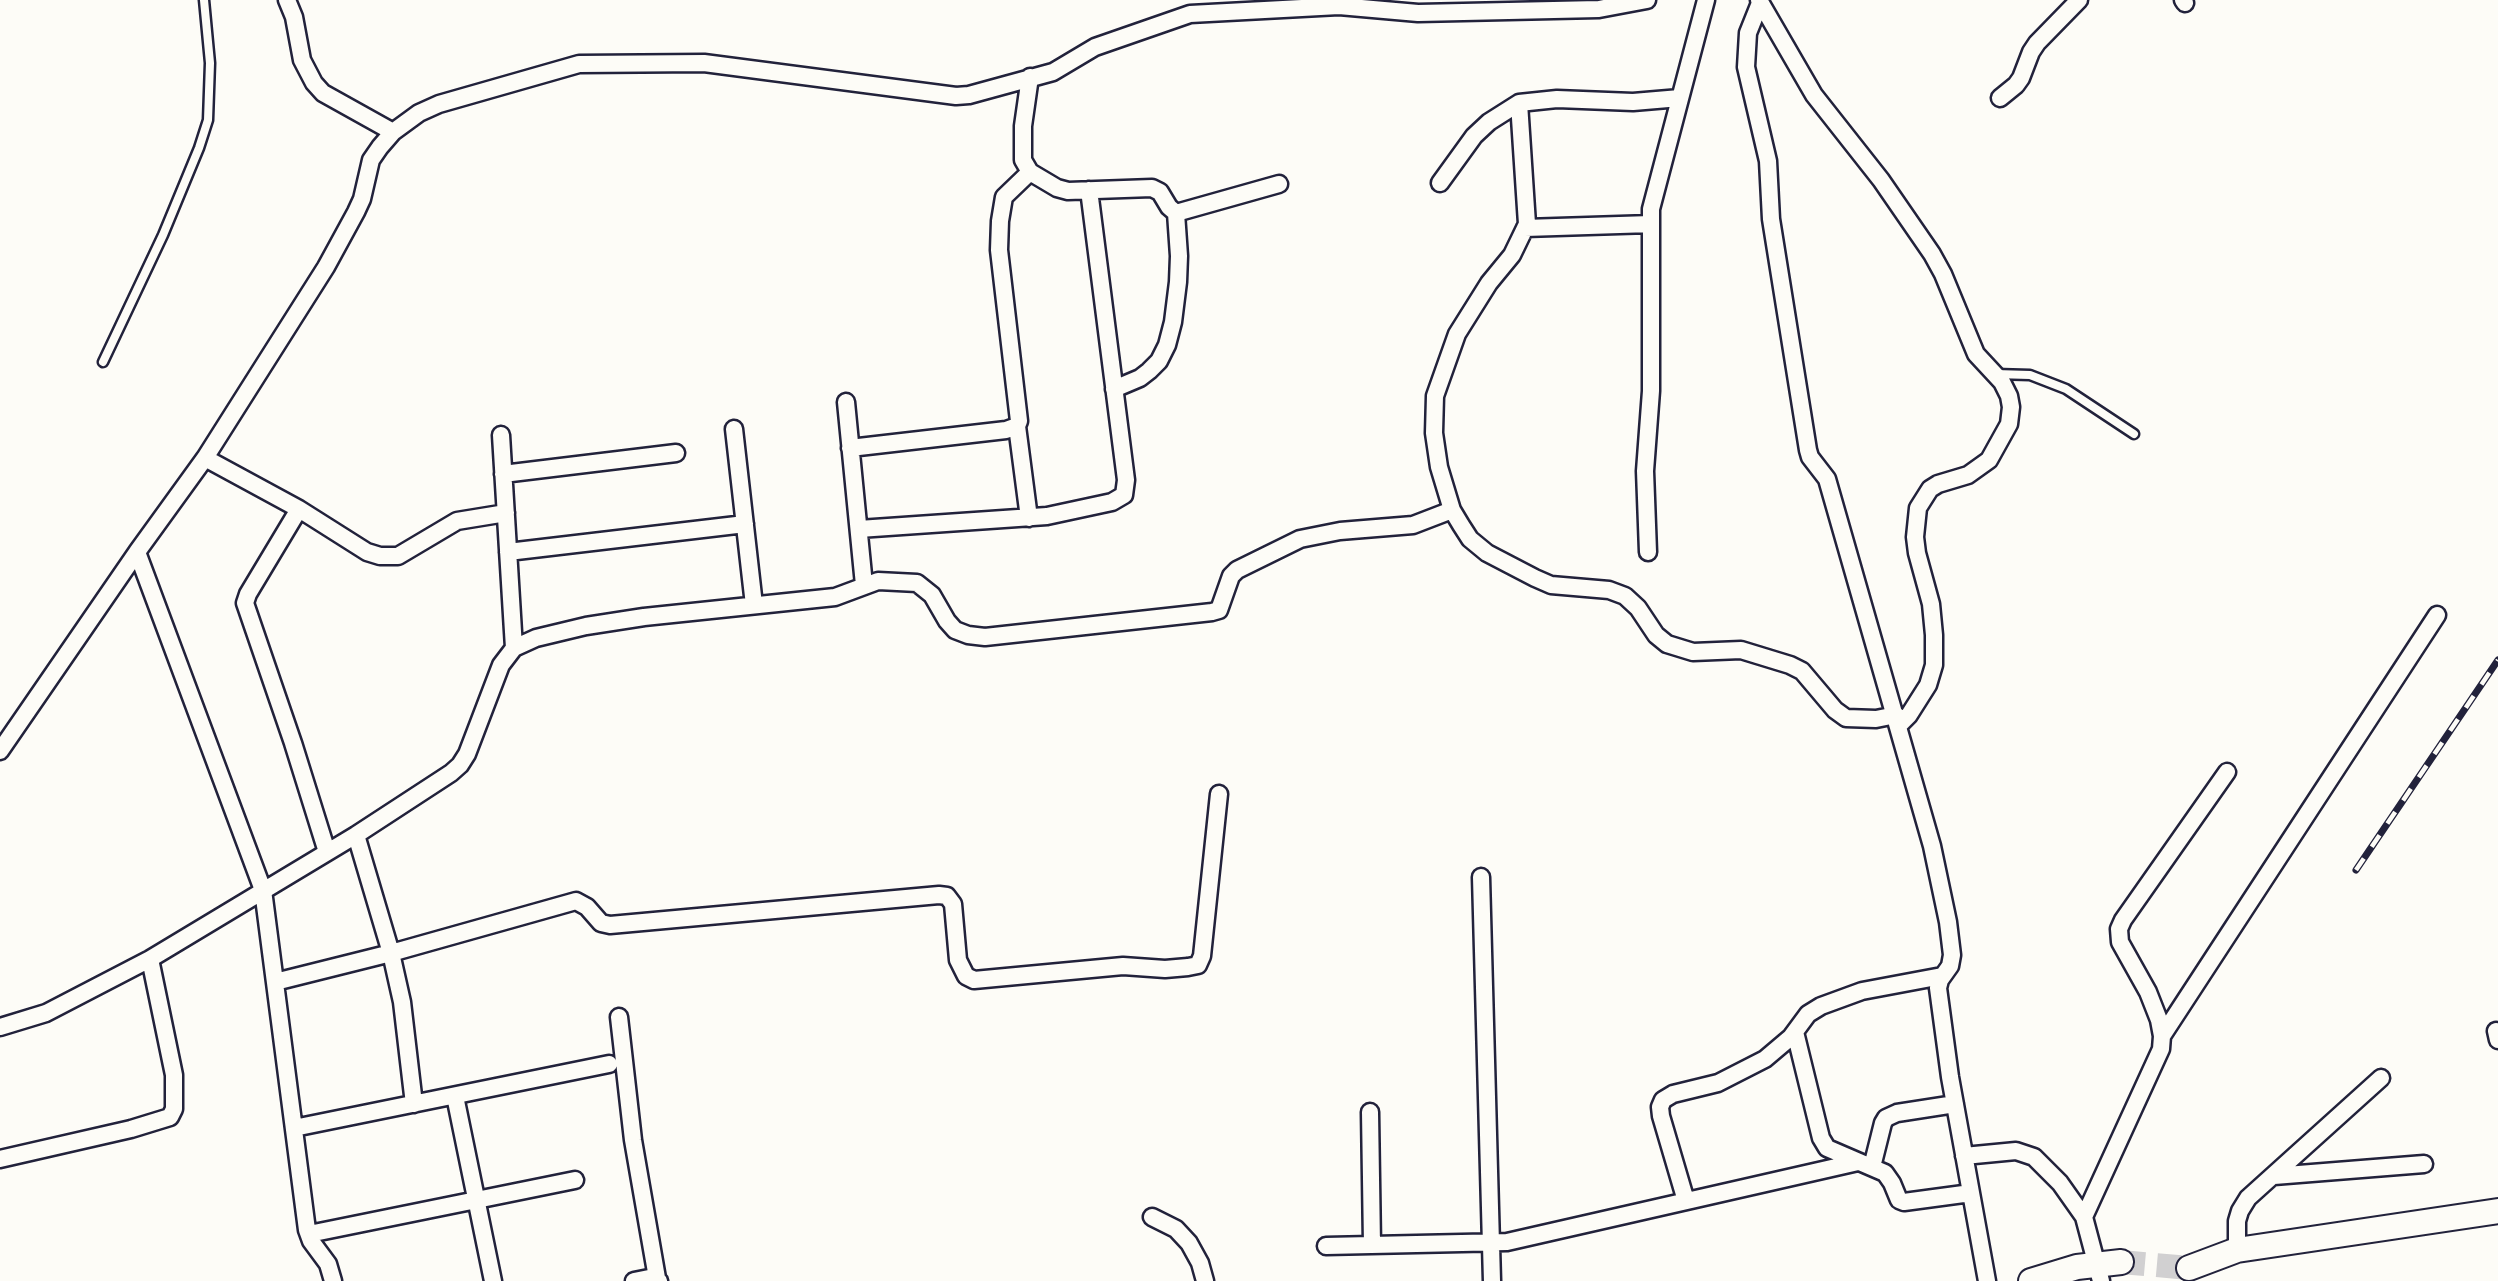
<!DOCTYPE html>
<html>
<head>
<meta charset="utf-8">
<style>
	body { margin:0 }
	canvas { display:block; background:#fdfcf7 }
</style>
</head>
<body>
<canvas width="2498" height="1281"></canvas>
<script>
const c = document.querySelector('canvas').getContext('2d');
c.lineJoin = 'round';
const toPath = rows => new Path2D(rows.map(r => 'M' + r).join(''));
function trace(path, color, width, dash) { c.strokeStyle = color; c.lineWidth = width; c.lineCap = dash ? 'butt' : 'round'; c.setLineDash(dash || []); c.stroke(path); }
trace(toPath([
	[2121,1262,2189,1268]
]), '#d1d0d1', 24, [24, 12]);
const lane = toPath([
	[103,362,163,235,199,148,208,120,210,63,204,0],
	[1995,374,2030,375,2066,389,2134,434]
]);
const street = toPath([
	[287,0,294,17,302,60,314,83,323,93,393,132],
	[1759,0,1814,95,1881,180,1932,254,1943,274,1976,354,2002,382,2009,396,2011,407,2009,424,1989,460,1968,475,1938,484,1930,489,1918,508,1915,537,1917,553,1931,604,1934,635,1934,665,1928,685,1909,715,1899,725],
	[2183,0,2185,3],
	[1760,3,1748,33,1746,67,1768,161,1771,219,1808,450,1810,457,1827,479,1932,846,1948,922,1952,955,1950,966,1940,980,1938,988,1950,1077,1987,1281],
	[1030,77,1023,126,1023,160,1030,172,1057,188,1068,191,1152,188,1160,192,1169,207,1176,213,1279,184],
	[2000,98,2016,85,2021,78,2031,52,2037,43,2079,0],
	[1519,103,1527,224,1512,255,1489,283,1457,334,1435,396,1434,433,1439,467,1452,510,1461,525,1470,539,1487,553,1535,578,1551,585,1609,590,1625,596,1638,608,1656,635,1667,644,1693,652,1741,650,1790,665,1802,671,1835,710,1846,718,1876,719,1896,715],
	[1440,183,1474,136,1489,122,1519,103,1557,99,1633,102,1680,98],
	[1525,228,1651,224],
	[1114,389,1140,378,1149,371,1159,361,1167,345,1173,322,1178,282,1179,256,1176,213],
	[846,402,864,585],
	[1017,426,1029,518],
	[734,429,754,605],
	[501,435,514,648],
	[850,448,1006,430,1017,426,1019,421,999,250,1000,221,1004,197,1030,172],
	[205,458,299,509,367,552,380,556,398,556,457,521,506,513],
	[503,474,676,453],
	[299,509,248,594,245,603,293,743,327,852],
	[859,529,1047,516,1112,502,1124,495,1126,480,1089,190],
	[137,552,263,890,307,1230,311,1241,328,1264,333,1281],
	[508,552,745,524],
	[1648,552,1645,471,1651,391,1651,209,1706,0],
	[0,751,137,552,205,458,326,267,356,212,362,199,371,160,380,147,393,132,419,113,439,104,579,64,704,63,956,96,969,95,1053,72,1095,47,1190,14,1339,6,1418,13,1599,9,1647,0],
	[356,835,391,953,402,1002,414,1104],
	[1481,877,1492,1281],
	[275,982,391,953,576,901,587,907,601,923,610,925,939,895,947,896,953,904,958,960,966,976,974,980,1123,966,1165,969,1188,967,1198,965,1202,956,1219,794],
	[619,1017,633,1140,657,1278],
	[0,1027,46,1013,150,959,356,835,451,773,460,765,467,754,501,665,514,648,536,638,586,626,644,617,835,597,878,581,917,583,932,595,947,621,955,630,968,635,985,637,1212,612,1219,610,1231,576,1237,570,1300,539,1340,531,1413,525,1452,510],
	[2496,1031,2498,1040],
	[1795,1032,1821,1138,1827,1148,1885,1173,1892,1183,1899,1200,1904,1202,1971,1193],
	[2162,1036,2437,615],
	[455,1096,493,1281],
	[1370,1112,1372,1245],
	[294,1128,609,1064],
	[1964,1156,2016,1151,2034,1157,2060,1183,2084,1217,2101,1281],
	[0,1159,131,1129,170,1117,174,1109,174,1075,150,959],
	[1872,1167,1883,1123,1886,1118,1897,1113,1955,1104],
	[2274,1176,2424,1164],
	[1686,1201,1661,1116,1660,1107,1663,1100,1673,1094,1718,1083,1765,1059,1791,1037,1808,1014,1821,1006,1862,991,1942,976],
	[1152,1217,1176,1229,1189,1243,1200,1263,1205,1281],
	[2084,1217,2161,1049,2162,1036,2159,1020,2148,992,2120,942,2119,929,2123,920,2227,772],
	[309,1234,575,1180],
	[1326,1246,1507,1242,1858,1162],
	[2237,1250,2237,1221,2240,1211,2248,1198,2381,1078],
	[634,1281,654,1277,659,1281]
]);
const secondary = toPath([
	[2189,1268,2237,1250,2498,1211],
	[2031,1281,2077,1267,2121,1262]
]);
trace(lane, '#22223b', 13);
trace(street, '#22223b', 21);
trace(secondary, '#22223b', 28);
trace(lane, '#fdfcf7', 8);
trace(street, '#fdfcf7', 16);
trace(secondary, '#fdfcf7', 24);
const rail = toPath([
	[2356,870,2498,660]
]);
trace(rail, '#22223b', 7);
trace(rail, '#fdfcf7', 4.5, [14]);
</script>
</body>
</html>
